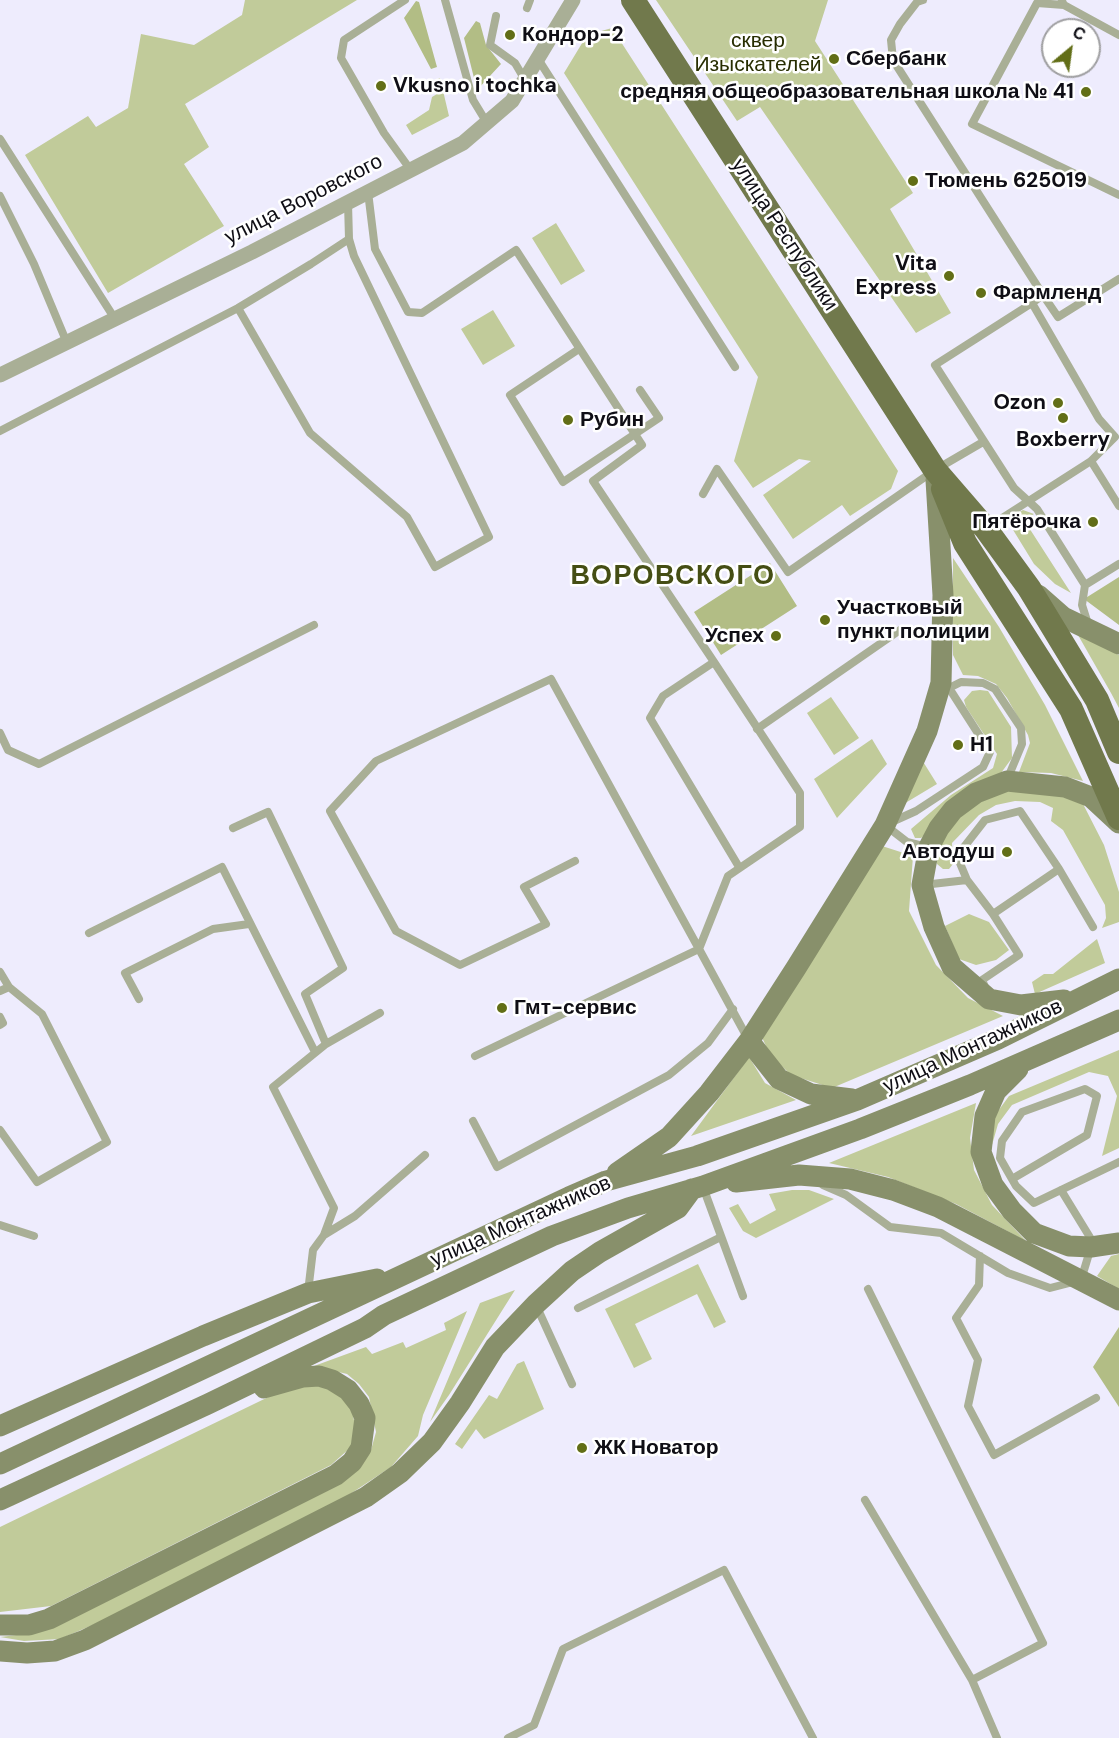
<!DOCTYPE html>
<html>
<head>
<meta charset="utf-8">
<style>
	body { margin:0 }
	#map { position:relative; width:1119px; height:1738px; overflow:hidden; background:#eeecfd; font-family:"DM Sans",sans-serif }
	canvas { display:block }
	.north { position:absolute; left:1041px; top:18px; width:60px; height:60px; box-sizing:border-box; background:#fff; border:2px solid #9f9fa1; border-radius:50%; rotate:29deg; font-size:16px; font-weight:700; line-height:24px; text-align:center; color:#0f0e15 }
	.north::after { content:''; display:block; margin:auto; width:21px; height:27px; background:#626e17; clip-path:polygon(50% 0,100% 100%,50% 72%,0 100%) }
</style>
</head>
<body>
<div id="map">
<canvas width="1119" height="1738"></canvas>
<div class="north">С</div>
</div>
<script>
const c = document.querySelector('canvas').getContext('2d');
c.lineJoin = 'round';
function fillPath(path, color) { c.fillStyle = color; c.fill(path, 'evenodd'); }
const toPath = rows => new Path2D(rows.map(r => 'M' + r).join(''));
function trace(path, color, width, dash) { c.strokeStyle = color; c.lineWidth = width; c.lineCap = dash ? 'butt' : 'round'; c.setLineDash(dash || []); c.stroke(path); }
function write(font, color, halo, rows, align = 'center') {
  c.font = font + ' "DM Sans",sans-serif'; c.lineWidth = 5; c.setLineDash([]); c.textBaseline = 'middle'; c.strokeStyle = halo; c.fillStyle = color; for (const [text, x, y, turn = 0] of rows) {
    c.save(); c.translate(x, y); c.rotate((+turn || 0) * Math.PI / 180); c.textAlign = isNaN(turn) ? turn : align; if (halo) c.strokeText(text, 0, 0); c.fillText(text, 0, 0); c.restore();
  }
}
fillPath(toPath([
	[245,0,357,0,185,104,209,147,184,164,224,226,108,293,25,155,88,116,96,127,128,108,141,34,194,45,242,15],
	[656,0,828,0,815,41,913,193,890,209,951,313,916,333,760,107,737,121],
	[612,28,898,471,891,489,850,516,842,505,793,539,763,495,811,461,799,459,753,488,734,461,758,377,564,73,587,35],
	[440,78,449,116,412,135,406,125,429,110,432,97,442,91,435,80],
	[556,223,585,271,561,285,532,238],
	[493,310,515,346,483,365,461,329],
	[1023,510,1034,514,1024,520,1071,593,1055,584,1034,564,1007,520],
	[953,558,999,627,1045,705,1083,781,1051,773,1019,772,1030,743,1028,735,1007,698,996,684,978,676,963,675,953,655],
	[1078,635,1119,655,1119,708,1111,693],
	[980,690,988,691,1011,727,1012,758,1001,773,921,838,915,838,911,829,951,795,993,768,997,754,966,707,964,700,972,691],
	[831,697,859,738,834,755,807,713],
	[872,739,887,764,837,818,814,779],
	[922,760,937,784,902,805],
	[1000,791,1044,791,1082,802,1104,845,1119,892,1119,922,1102,928,1106,918,1105,905,1063,830,1051,821,1053,808,1040,802,1015,801,996,805,979,815,952,843,953,864,949,869,943,869,937,864,935,857,941,841,964,811],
	[882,846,913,856,909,911,936,965,968,998,1003,1016,832,1088,791,1075,770,1055,761,1035],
	[969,914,989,922,1009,950,996,960,976,965,959,959,945,926],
	[1097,939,1105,963,1035,994,1032,982,1044,974,1053,974],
	[1119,1050,1119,1148,1102,1156,1117,1096,1108,1076,1089,1072,1012,1105,998,1124,992,1145,993,1118,1009,1096],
	[749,1057,765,1083,796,1100,691,1136],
	[976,1103,970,1138,974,1170,992,1205,1026,1241,956,1204,888,1177,829,1163],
	[792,1190,809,1190,834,1199,756,1238,743,1231,729,1208,738,1204,750,1224,776,1210,769,1194],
	[1119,1254,1119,1289,1097,1276,1111,1256],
	[698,1264,726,1322,714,1328,697,1294,635,1324,652,1359,634,1368,605,1309],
	[515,1290,449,1395,430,1422,480,1303],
	[467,1311,423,1415,418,1436,391,1467,326,1510,102,1621,60,1639,24,1641,0,1637,33,1633,371,1450,376,1432,369,1397,359,1384,347,1374,314,1366,366,1347,372,1354,403,1342,406,1348,446,1330,444,1323],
	[524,1361,544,1409,484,1439,476,1429,462,1449,455,1444,489,1395,497,1399,517,1364],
	[313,1384,336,1390,351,1407,356,1429,350,1448,331,1465,51,1606,0,1612,0,1527,287,1388]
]), '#c1cb9a');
fillPath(toPath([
	[416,1,419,2,437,67,431,69,404,18],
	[476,21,480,23,486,45,501,64,477,90,464,38],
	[770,563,797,606,721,655,694,612],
	[1119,577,1119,625,1084,599],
	[1119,1327,1119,1407,1093,1367]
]), '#b2bd85');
trace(toPath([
	[405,0,344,40,341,58,384,133,410,169],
	[445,0,473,100,487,123],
	[923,0,917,2,900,24,891,40,893,60,1043,295,1032,303,1099,419,1115,437,1091,461,988,527],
	[1062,1,1064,5,1119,35],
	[1064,5,1037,3,972,124,1119,195],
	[527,8,530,0],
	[496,16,490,45,515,63,525,80],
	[538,59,735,367],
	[0,139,115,319],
	[368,192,375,249,408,312,422,313,516,250,642,445,593,481,714,662,663,696,650,718,739,867],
	[0,196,34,264,67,343],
	[1043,295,1058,317,1119,279],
	[1032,303,935,365,1014,488,1037,509,1085,585,1119,564],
	[238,308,310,433,407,517,435,567,489,537,354,256,349,239],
	[579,349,510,395,563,482,659,418,640,390],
	[0,431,238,308,311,264,349,239,348,203],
	[1091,461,1119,506],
	[703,494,717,469,788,572,935,470,983,442],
	[1085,585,1082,605,1088,624],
	[949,688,961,682,983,683,995,689,1021,728,1022,744,1007,780],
	[757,729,900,630],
	[0,733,8,750,39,764,314,625],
	[233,828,268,812,343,968,305,994,326,1044],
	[927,847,907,842,885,825,916,811,983,767,990,752,949,688,942,684],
	[575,861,524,887,546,924,460,965,396,931,330,811,376,761,551,679,699,949,728,876,800,827,800,793,714,662],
	[1059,869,1093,927],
	[967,880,957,856,985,820,1020,811,1059,869,993,914],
	[923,885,967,880,993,914,1019,955,982,980,986,989],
	[89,933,222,867,315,1052],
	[0,972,9,987,42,1014,107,1142,37,1182,0,1130],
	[0,991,9,987],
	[139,999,125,973,213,929,249,924],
	[0,1017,3,1023,0,1025],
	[475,1056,699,949,748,1039],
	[473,1121,497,1167,669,1075,708,1043,733,1009],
	[1012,1179,1087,1135,1097,1096,1085,1089,1022,1112,1002,1141,1000,1158,1016,1186,1034,1203,1119,1162],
	[823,1185,846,1195,890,1227,941,1233,1008,1273,1050,1288,1081,1280,1091,1247,1091,1239,1061,1190],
	[703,1187,743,1296],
	[0,1225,34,1236],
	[324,1235,355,1216,425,1155],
	[980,1256,979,1285,956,1318,978,1360,968,1406,994,1455,1096,1398],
	[868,1289,1043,1643,972,1680],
	[308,1292,313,1250,324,1235,334,1208,273,1087,326,1044,380,1013],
	[536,1305,572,1384],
	[578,1308,721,1237],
	[865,1500,972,1680,997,1738],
	[508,1738,534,1725,563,1649,724,1570,813,1738]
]), '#a9af96', 8);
trace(toPath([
	[0,375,252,252,463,143,512,101,573,0]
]), '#a9af96', 15);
trace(toPath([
	[1038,595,1063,617,1119,644],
	[1064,1000,1021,1005,989,999,952,967,934,927,922,885,929,847,939,828,953,810,976,793,1007,781,1065,787,1091,797,1119,823],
	[749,1041,779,1079,811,1094,852,1099],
	[1018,1069,996,1091,985,1116,981,1152,993,1185,1012,1211,1034,1233,1069,1246,1091,1247,1119,1243],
	[617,1173,669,1137,709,1093,749,1041,796,968,885,825,927,731,941,683,943,595,936,480],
	[736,1182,799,1175,850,1179,893,1190,938,1207,1119,1300],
	[0,1426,203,1336,308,1293,377,1279],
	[0,1464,569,1197,606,1181,697,1156,857,1100,998,1039,1119,979],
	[0,1500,208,1404,365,1328,384,1315,552,1236,628,1208,703,1186,860,1129,970,1085,1119,1020],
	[0,1625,29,1625,49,1619,336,1475,352,1462,361,1448,365,1418,359,1404,348,1390,332,1380,319,1376,303,1377,264,1388],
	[0,1651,27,1653,55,1651,85,1640,366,1497,400,1473,432,1442,460,1403,495,1347,536,1304,572,1271,600,1252,678,1208,692,1189]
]), '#88906b', 21);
trace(toPath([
	[633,0,935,470,986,529,1029,588,1097,700,1119,752],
	[943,489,965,543,1071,709,1119,818]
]), '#71794c', 24);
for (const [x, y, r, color] of [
	[510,35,6,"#626e17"],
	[834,59,6,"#626e17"],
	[381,86,6,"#626e17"],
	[1086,92,6,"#626e17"],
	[913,181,6,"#626e17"],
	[949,276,6,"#626e17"],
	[981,293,6,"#626e17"],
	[1058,403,6,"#626e17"],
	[1063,418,6,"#626e17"],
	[568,420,6,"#626e17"],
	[1093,522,6,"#626e17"],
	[825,620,6,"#626e17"],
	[776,636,6,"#626e17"],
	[958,745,6,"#626e17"],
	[1007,852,6,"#626e17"],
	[502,1008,6,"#626e17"],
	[582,1448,6,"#626e17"]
]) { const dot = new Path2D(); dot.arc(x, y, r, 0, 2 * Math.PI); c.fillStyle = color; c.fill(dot); trace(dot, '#fff', 2); }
write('bold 21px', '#0f0e15', '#fff', [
	["Кондор-2",522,35],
	["Сбербанк",846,59],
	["Vkusno i tochka",393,86],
	["средняя общеобразовательная школа № 41",1074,92,"right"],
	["Тюмень 625019",925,181],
	["Vita",937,264,"right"],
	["Express",937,288,"right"],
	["Фармленд",993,293],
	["Ozon",1046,403,"right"],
	["Рубин",580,420],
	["Boxberry",1063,440,"center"],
	["Пятёрочка",1081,522,"right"],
	["Участковый",837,608],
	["пункт полиции",837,632],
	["Успех",764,636,"right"],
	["Н1",970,745],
	["Автодуш",995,852,"right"],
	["Гмт-сервис",514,1008],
	["ЖК Новатор",594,1448]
], 'left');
write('21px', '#272d01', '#fff', [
	["сквер",758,41],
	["Изыскателей",758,65]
]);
write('21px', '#0f0e15', '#fff', [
	["улица Воровского",304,200,-27],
	["улица Республики",784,235,57],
	["улица Монтажников",973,1047,-25],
	["улица Монтажников",521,1222,-24]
]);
c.letterSpacing = '1.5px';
write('bold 27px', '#454e14', '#fff', [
	["ВОРОВСКОГО",673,577]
]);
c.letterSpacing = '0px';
</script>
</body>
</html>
